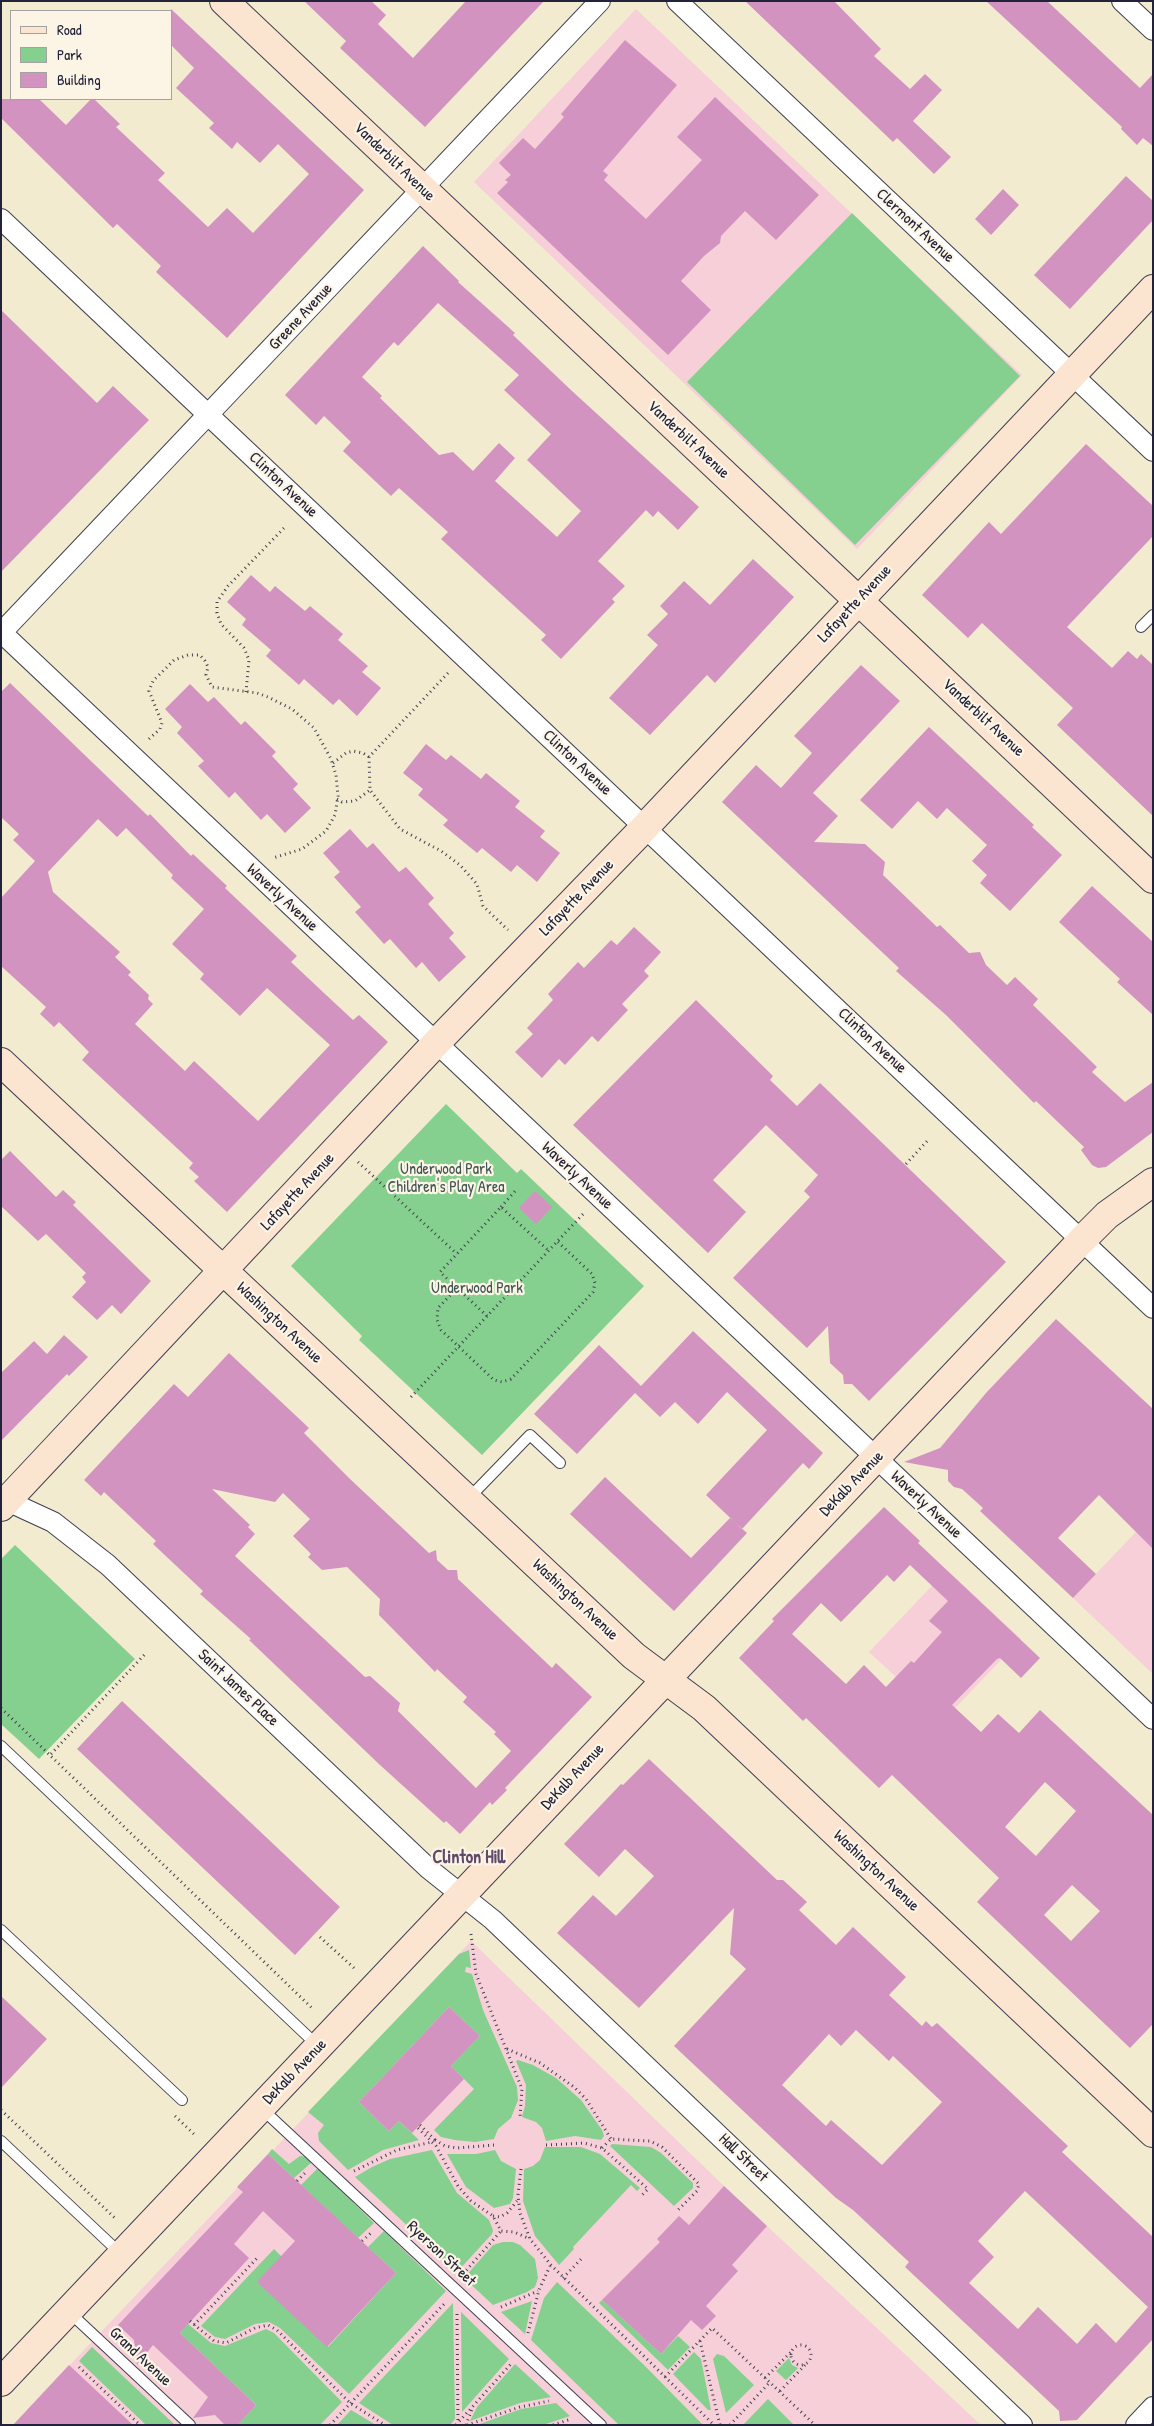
<!DOCTYPE html>
<html>
<head>
<meta charset="utf-8">
<style>
	body { margin:0 }
	#map { position:relative; width:1154px; height:2426px; overflow:hidden; background:#f2ebd0; font-family:"Patrick Hand",sans-serif }
	canvas { display:block }
	.frame { position:absolute; inset:0; border:2px solid #22223b; pointer-events:none }
	.legend { position:absolute; left:10px; top:10px; width:162px; height:90px; box-sizing:border-box; background:#fcf5e5; border:1px solid #a5a1a1; margin:0; padding:6px 9px; list-style:none; font-size:15px; color:#22223b }
	.legend li { display:flex; align-items:center; gap:10px; height:25px }
	.legend b { width:25px; border:1px solid #a5a1a1 }
</style>
</head>
<body>
<div id="map">
<canvas width="1154" height="2426"></canvas>
<div class="frame"></div>
<ul class="legend">
<li><b style="height:6px;background:#fce5d0"></b>Road</li>
<li><b style="height:14px;background:#85d08e"></b>Park</li>
<li><b style="height:14px;background:#d293c1"></b>Building</li>
</ul>
</div>
<script>
const c = document.querySelector('canvas').getContext('2d');
c.lineJoin = 'round';
function fillPath(path, color) { c.fillStyle = color; c.fill(path, 'evenodd'); }
const toPath = rows => new Path2D(rows.map(r => 'M' + r).join(''));
function trace(path, color, width, dash) { c.strokeStyle = color; c.lineWidth = width; c.lineCap = dash ? 'butt' : 'round'; c.setLineDash(dash || []); c.stroke(path); }
function write(font, color, halo, rows, align = 'center') {
  c.font = font + ' "Patrick Hand",sans-serif'; c.lineWidth = 4.5; c.setLineDash([]); c.textBaseline = 'middle'; c.strokeStyle = halo; c.fillStyle = color; for (const [text, x, y, turn = 0] of rows) {
    c.save(); c.translate(x, y); c.rotate((+turn || 0) * Math.PI / 180); c.textAlign = isNaN(turn) ? turn : align; if (halo) c.strokeText(text, 0, 0); c.fillText(text, 0, 0); c.restore();
  }
}
fillPath(toPath([
	[636,9,1022,375,857,549,474,182],
	[1153,1514,1153,1674,1073,1598],
	[947,1570,1021,1639,879,1788,838,1750,900,1684,896,1677,869,1652],
	[471,1941,724,2186,981,2425,13,2425]
]), '#f6cfd8');
fillPath(toPath([
	[852,213,1020,376,855,545,687,382],
	[446,1104,517,1173,521,1169,644,1286,482,1455,359,1340,362,1336,291,1266],
	[15,1545,135,1659,39,1759,1,1724,1,1559],
	[469,1950,471,1968,466,1967,465,1972,472,1974,483,2010,517,2087,518,2100,511,2118,498,2129,494,2139,475,2142,455,2140,441,2137,434,2130,474,2089,451,2066,480,2036,449,2007,359,2102,389,2131,399,2121,419,2140,383,2150,348,2170,319,2141,318,2133,324,2125,308,2112,459,1954],
	[518,2060,533,2065,556,2078,581,2100,602,2130,604,2136,601,2140,575,2136,546,2141,542,2128,536,2122,522,2117,525,2106,526,2085,516,2061],
	[612,2144,651,2147,661,2153,693,2183,693,2188,674,2206,610,2146],
	[545,2147,581,2147,600,2154,640,2188,637,2191,631,2185,573,2247,574,2249,559,2265,535,2236,523,2201,524,2169,533,2166,540,2160],
	[272,2149,289,2164,300,2156,307,2157,312,2162,294,2178,268,2154],
	[432,2150,457,2193,489,2220,493,2230,492,2234,457,2272,355,2177,372,2167,390,2159],
	[495,2150,501,2161,516,2169,513,2198,510,2204,494,2208,466,2187,447,2154,476,2154],
	[318,2168,374,2223,358,2238,301,2185],
	[384,2231,446,2291,349,2394,280,2328,269,2322,255,2324,225,2339,215,2337,201,2326,274,2249,281,2256,328,2347,396,2273,368,2247],
	[503,2242,513,2242,520,2245,535,2259,538,2278,535,2287,527,2292,493,2305,464,2278,493,2245],
	[557,2282,645,2366,703,2425,619,2425,531,2340,544,2298],
	[602,2300,661,2354,678,2336,690,2347,668,2370,599,2303],
	[532,2301,525,2334,501,2312],
	[453,2303,455,2419,450,2425,393,2425,359,2403],
	[461,2312,509,2359,462,2412],
	[188,2324,211,2343,225,2346,266,2329,274,2333,342,2402,320,2425,238,2425,256,2405,180,2333],
	[92,2347,175,2425,146,2425,79,2361],
	[694,2352,701,2359,711,2410,708,2410,673,2374],
	[717,2354,724,2356,754,2385,726,2413,713,2359],
	[789,2358,792,2365,798,2368,786,2380,776,2371],
	[515,2364,551,2397,520,2403,470,2421,477,2407],
	[768,2399,794,2425,743,2425],
	[556,2403,570,2416,543,2425,477,2425,521,2409],
	[351,2410,376,2425,337,2425]
]), '#85d08e');
fillPath(toPath([
	[304,1,371,1,386,15,378,24,413,58,466,1,544,1,425,127,340,48,346,41],
	[745,1,834,1,881,49,874,56,910,89,925,74,942,90,913,121,951,157,934,174,897,138,893,142],
	[986,1,1047,1,1140,88,1153,74,1153,146,1143,138,1137,145,1121,129,1122,127],
	[171,9,364,190,227,338,156,272,161,266,117,224,113,228,1,118,1,99,39,99,66,125,91,99,94,99,120,124,116,127,165,173,158,180,208,227,227,208,253,233,309,174,278,144,260,163,237,142,232,149,209,128,214,123,176,88,194,68,171,45],
	[625,40,677,85,603,171,608,175,604,180,646,219,702,160,677,137,715,97,819,195,776,240,745,211,721,236,720,243,704,256,681,281,711,310,668,355,497,193,508,182,505,180,511,175,499,163,523,138,535,149,564,117,561,114],
	[1126,176,1153,201,1153,220,1070,309,1034,275],
	[1003,189,1019,205,991,235,975,219],
	[423,246,459,281,458,282,515,333,513,335,572,391,699,507,678,530,658,511,653,517,646,510,598,561,625,586,612,599,615,602,561,659,541,640,546,635,441,539,448,532,399,488,391,496,343,451,351,442,324,416,316,425,285,395],
	[438,303,519,375,504,390,551,434,527,460,581,511,557,537,495,481,515,458,499,443,473,471,453,452,439,455,380,398,382,396,362,377,394,342,398,346],
	[1,310,97,403,113,386,149,420,1,572],
	[1086,444,1153,506,1153,536,1067,627,1112,668,1128,651,1137,659,1141,654,1153,665,1153,816,1057,725,1073,708,982,623,968,638,922,595,989,522,1001,534],
	[753,559,794,597,715,683,707,675,650,735,609,698,658,645,647,635,668,614,660,606,684,581,710,605],
	[251,575,270,592,275,586,305,611,310,606,343,634,338,640,368,666,362,672,381,688,357,716,339,699,333,705,304,679,299,685,266,656,271,650,242,625,246,619,227,602],
	[861,665,900,701,813,793,838,816,814,842,865,844,885,862,883,875,937,927,940,925,969,953,980,952,986,965,1007,985,1015,977,1038,999,1033,1005,1097,1067,1092,1072,1125,1102,1153,1082,1153,1132,1106,1167,1098,1168,1092,1165,1081,1150,1084,1147,1036,1101,1034,1103,946,1015,896,971,899,968,722,802,756,765,781,788,812,753,794,736],
	[10,683,148,816,150,814,191,856,193,854,227,886,225,888,297,956,291,962,324,993,353,1020,359,1015,388,1042,227,1212,194,1181,199,1177,189,1168,193,1163,82,1060,89,1052,59,1022,54,1027,40,1014,46,1007,1,966,1,898,35,861,13,840,19,834,1,817,1,692],
	[98,819,117,837,126,828,173,875,171,878,204,909,172,944,204,974,200,979,240,1016,267,988,330,1045,258,1121,194,1061,185,1071,135,1024,153,1004,148,999,149,995,128,975,131,972,115,957,120,952,53,892,48,872],
	[190,684,208,702,214,697,241,725,245,721,276,752,272,756,298,784,293,789,311,808,285,833,267,814,261,820,235,792,229,798,198,766,204,761,177,733,182,727,165,709],
	[929,727,1034,825,1032,827,1062,855,1010,911,980,883,987,875,972,861,987,845,947,808,937,819,918,801,892,829,860,800],
	[426,744,446,760,451,755,481,779,486,773,520,801,515,807,545,831,540,837,560,853,537,882,517,865,511,872,482,848,477,853,443,825,448,820,418,795,423,789,403,773],
	[350,829,367,848,373,843,399,872,406,867,434,898,428,904,454,933,449,938,466,957,439,982,422,962,416,968,390,939,384,944,355,912,361,907,334,877,340,872,323,853],
	[1092,886,1153,942,1153,1015,1117,982,1120,979,1059,922],
	[634,927,661,952,644,971,649,976,622,1004,628,1010,598,1042,592,1036,565,1065,559,1059,542,1078,515,1052,533,1034,527,1028,553,1000,548,994,578,962,584,968,611,940,617,945],
	[696,1000,773,1076,770,1080,797,1106,820,1083,1006,1262,869,1401,852,1384,844,1384,843,1375,830,1363,828,1326,807,1348,733,1278,810,1197,804,1191,818,1175,766,1125,713,1180,746,1212,708,1253,573,1125],
	[10,1151,56,1197,63,1190,76,1202,73,1205,151,1281,121,1314,112,1305,97,1320,72,1297,86,1282,82,1277,86,1273,46,1234,38,1241,1,1206,1,1160],
	[535,1191,552,1207,536,1224,519,1208],
	[1056,1319,1153,1409,1153,1549,1099,1495,1058,1538,1096,1574,1073,1598,980,1511,983,1508,962,1489,954,1487,948,1481,948,1470,904,1462,940,1448,986,1393],
	[693,1331,823,1453,809,1469,803,1463,742,1529,706,1495,767,1430,727,1392,698,1424,675,1402,660,1417,635,1393,577,1454,534,1414,599,1345,641,1386],
	[64,1335,88,1357,69,1376,67,1374,1,1441,1,1373,34,1341,47,1354],
	[229,1353,309,1428,304,1433,350,1479,429,1553,436,1550,437,1560,448,1570,457,1570,458,1579,552,1668,556,1663,592,1697,505,1788,507,1790,492,1805,490,1802,460,1834,446,1821,444,1823,380,1765,249,1640,251,1639,200,1594,203,1591,153,1544,156,1541,104,1492,101,1496,84,1480,174,1384,188,1397],
	[212,1489,275,1502,283,1493,310,1519,293,1536,311,1554,308,1557,322,1570,347,1567,380,1599,379,1615,435,1672,437,1669,467,1697,463,1702,496,1732,494,1734,511,1751,476,1788,398,1711,400,1703,370,1676,365,1677,235,1556,255,1534,248,1527,250,1525],
	[605,1477,691,1558,730,1518,747,1533,674,1611,570,1514],
	[884,1507,920,1541,918,1543,1040,1658,1021,1678,1000,1658,997,1659,952,1705,981,1732,998,1714,1019,1733,1040,1710,1153,1815,1153,2024,1130,2048,977,1902,999,1878,892,1775,879,1788,806,1718,803,1721,739,1658,774,1621,772,1619],
	[910,1565,948,1601,929,1621,942,1632,914,1663,911,1661,886,1687,864,1665,846,1684,792,1634,821,1603,841,1622,887,1575,894,1582],
	[1045,1782,1076,1811,1036,1856,1005,1827],
	[1072,1885,1100,1911,1071,1941,1044,1915],
	[122,1701,340,1907,295,1955,77,1749],
	[649,1759,777,1880,783,1880,807,1902,799,1910,836,1945,853,1927,906,1977,889,1995,922,2026,926,2021,932,2027,937,2023,1068,2146,1062,2152,1153,2237,1153,2339,1077,2420,1060,2421,1059,2411,905,2267,909,2262,853,2210,836,2198,674,2046,746,1969,730,1954,734,1908,639,2008,557,1933,593,1895,616,1916,654,1876,625,1849,599,1877,564,1844,621,1784,623,1785],
	[856,2030,889,2061,893,2056,942,2102,882,2165,831,2120,826,2126,782,2085,829,2034,841,2046],
	[1025,2191,1148,2307,1116,2343,1096,2323,1077,2344,1038,2307,1018,2329,969,2283,994,2257,978,2241],
	[1,1996,47,2039,1,2088],
	[449,2007,480,2036,451,2066,464,2079,412,2133,399,2121,389,2131,359,2102],
	[268,2154,396,2273,327,2347,257,2282,295,2241,263,2211,234,2244,249,2258,180,2333,256,2405,238,2425,225,2425,215,2415,193,2418,208,2397,153,2345,137,2365,134,2340,118,2325,243,2192,237,2187],
	[724,2186,767,2226,732,2265,738,2271,706,2306,716,2316,702,2330,691,2320,661,2354,602,2300,660,2242,657,2239,679,2216,689,2225],
	[69,2365,133,2425,13,2425]
]), '#d293c1');
const service = toPath([
	[1141,627,1153,615],
	[468,1499,530,1435,560,1463],
	[1,1746,318,2046],
	[1,1930,182,2100],
	[261,2108,601,2425],
	[1,2141,121,2254],
	[68,2311,190,2425]
]);
const minor = toPath([
	[677,1,1153,451],
	[1122,1,1153,30],
	[1,219,1153,1308],
	[1,632,1153,1719],
	[1,633,600,1],
	[1,1498,53,1522,108,1565,429,1869,493,1920,1022,2425],
	[1136,2425,1153,2407]
]);
const secondary = toPath([
	[224,1,1153,879],
	[1,1062,634,1656,704,1708,1153,2133],
	[1,1507,436,1043,645,827,1153,289],
	[1,2382,1082,1240,1107,1215,1153,1182]
]);
trace(service, '#414051', 12);
trace(minor, '#414051', 22);
trace(secondary, '#414051', 30);
trace(toPath([
	[448,673,369,757,370,790,400,829,441,851,460,865,477,884,483,906,508,930],
	[246,692,249,660,244,648,221,624,217,613,217,602,228,586,284,528],
	[149,739,160,729,162,723,149,691,153,681,174,660,188,655,200,655,205,661,208,667,206,675,212,687,257,693,268,697,292,709,314,728,331,759,336,775,338,796,335,815,326,831,302,849,273,858],
	[333,763,346,753,353,751,363,753,369,757],
	[337,799,342,802,355,801,370,790],
	[358,1162,457,1254],
	[906,1164,929,1139],
	[501,1207,516,1190],
	[457,1288,438,1308,437,1320,441,1330,494,1380,502,1382,511,1379,593,1292,595,1283,592,1274,558,1242],
	[487,1316,440,1272,501,1207,549,1251],
	[411,1397,584,1213],
	[1,1708,314,2010],
	[51,1754,146,1653],
	[471,1934,476,1974,522,2089,520,2117],
	[320,1937,354,1968],
	[507,2049,540,2063,574,2087,586,2099,611,2139],
	[1,2110,117,2220],
	[175,2116,196,2136],
	[420,2125,435,2140],
	[418,2128,436,2146,458,2186,471,2201,493,2216,501,2231,514,2232,530,2239],
	[435,2140,445,2146,457,2148,494,2145],
	[546,2145,584,2143,602,2148,648,2189,642,2195],
	[602,2148,611,2139,650,2141,662,2147,699,2184,697,2191,678,2210],
	[521,2169,518,2195,520,2213,530,2239,551,2265,714,2425],
	[354,2171,397,2150,432,2142],
	[297,2181,306,2172],
	[493,2216,500,2217,507,2213,517,2201],
	[362,2241,371,2233],
	[463,2274,501,2231],
	[563,2278,583,2257],
	[501,2307,538,2291],
	[457,2314,458,2423],
	[190,2321,214,2341,226,2343,255,2328,268,2325,277,2330,350,2403,385,2425],
	[194,2325,259,2256],
	[528,2333,539,2290,550,2266],
	[700,2341,720,2425],
	'791 2355a10 10 0 1 1 20 0a10 10 0 1 1-20 0Z',
	[79,2367,140,2425],
	[665,2377,712,2328,815,2425],
	[765,2378,793,2350],
	[780,2391,806,2364],
	[330,2425,445,2303],
	[456,2425,511,2364],
	[466,2425,472,2409],
	[467,2425,520,2407,549,2401],
	[553,2425,571,2419],
	[730,2425,770,2382]
]), '#414051', 3, [1, 4]);
trace(service, '#fff', 10);
trace(minor, '#fff', 20);
trace(secondary, '#fce5d0', 28);
write('16px', '#22223b', '#fcf5e5', [
	["Vanderbilt Avenue",394,162,44],
	["Clermont Avenue",915,226,43],
	["Greene Avenue",301,317,-47],
	["Vanderbilt Avenue",688,440,43],
	["Clinton Avenue",283,485,43],
	["Lafayette Avenue",855,604,-47],
	["Vanderbilt Avenue",983,718,43],
	["Clinton Avenue",577,763,43],
	["Waverly Avenue",282,898,43],
	["Lafayette Avenue",577,898,-46],
	["Clinton Avenue",872,1041,43],
	["Waverly Avenue",577,1176,43],
	["Lafayette Avenue",298,1192,-47],
	["Washington Avenue",279,1323,43],
	["DeKalb Avenue",852,1484,-46],
	["Waverly Avenue",926,1505,43],
	["Washington Avenue",575,1600,43],
	["Saint James Place",238,1688,43],
	["DeKalb Avenue",573,1777,-47],
	["Washington Avenue",876,1871,43],
	["DeKalb Avenue",295,2072,-46],
	["Hall Street",743,2158,44],
	["Ryerson Street",441,2254,43],
	["Grand Avenue",140,2357,43]
]);
write('16px', '#405654', '#fcf5e5', [
	["Underwood Park",446,1170],
	["Children's Play Area",446,1188],
	["Underwood Park",477,1289]
]);
write('bold 18px', '#604a6a', '#fcf5e5', [
	["Clinton Hill",469,1858]
]);
</script>
</body>
</html>
